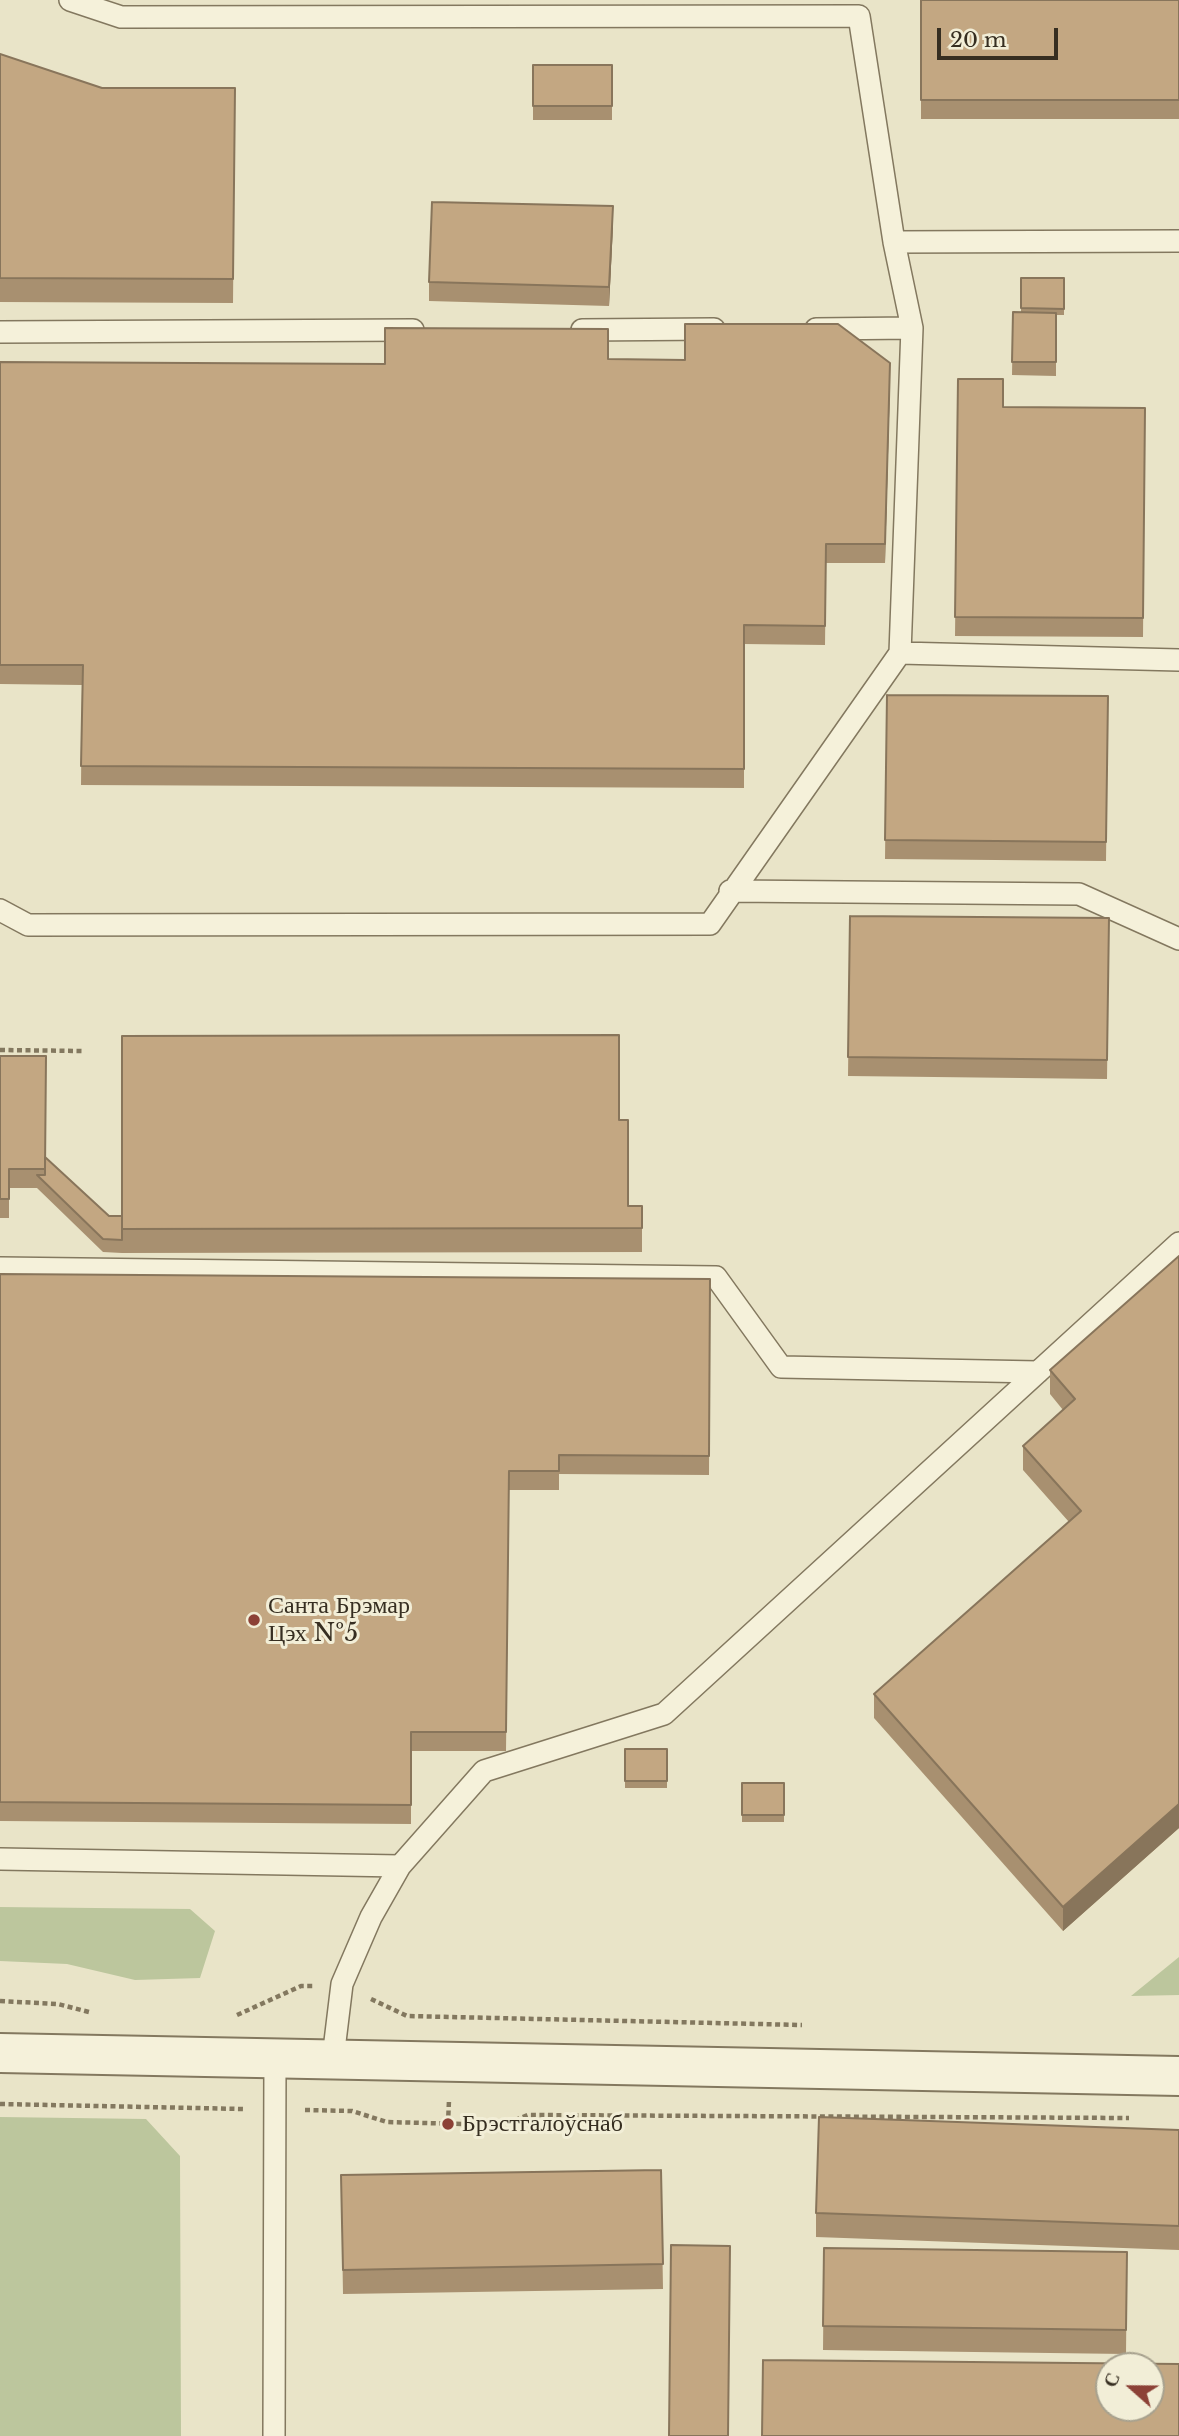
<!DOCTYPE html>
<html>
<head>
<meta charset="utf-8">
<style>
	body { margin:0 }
	#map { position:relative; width:1179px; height:2436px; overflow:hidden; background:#e9e4c8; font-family:"Libre Baskerville",serif }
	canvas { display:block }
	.north { position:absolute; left:1095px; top:2352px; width:70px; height:70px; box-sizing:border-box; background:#f2eed7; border:2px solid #a7a18e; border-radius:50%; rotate:291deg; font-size:19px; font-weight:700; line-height:28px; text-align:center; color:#362e21 }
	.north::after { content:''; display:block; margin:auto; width:24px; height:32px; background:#8c4136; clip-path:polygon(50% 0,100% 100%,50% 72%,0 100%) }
	.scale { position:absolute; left:937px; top:28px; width:121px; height:32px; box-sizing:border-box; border:4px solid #362e21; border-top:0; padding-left:9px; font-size:21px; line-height:24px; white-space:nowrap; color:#362e21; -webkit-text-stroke:5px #f2eed7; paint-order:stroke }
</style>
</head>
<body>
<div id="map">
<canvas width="1179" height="2436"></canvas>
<div class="north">С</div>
<div class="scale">20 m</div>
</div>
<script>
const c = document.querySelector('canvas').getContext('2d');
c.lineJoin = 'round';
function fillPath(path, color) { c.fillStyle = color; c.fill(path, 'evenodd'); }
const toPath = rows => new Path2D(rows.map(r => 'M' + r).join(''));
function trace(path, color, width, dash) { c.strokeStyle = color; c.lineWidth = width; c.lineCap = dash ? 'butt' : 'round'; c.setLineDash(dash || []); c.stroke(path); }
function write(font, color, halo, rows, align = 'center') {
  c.font = font + ' "Libre Baskerville",serif'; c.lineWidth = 6; c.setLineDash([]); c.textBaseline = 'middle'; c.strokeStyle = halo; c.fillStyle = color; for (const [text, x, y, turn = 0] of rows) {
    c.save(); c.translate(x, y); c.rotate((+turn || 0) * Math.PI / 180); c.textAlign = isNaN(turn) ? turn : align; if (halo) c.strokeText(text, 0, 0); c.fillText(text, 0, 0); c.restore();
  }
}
fillPath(toPath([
	[0,1907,190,1909,215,1931,200,1978,135,1980,67,1964,0,1961],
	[1179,1957,1179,1995,1131,1996],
	[0,2117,146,2119,180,2156,181,2436,0,2436]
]), '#bcc69d');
const lane = toPath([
	[70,0,121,17,859,16,894,242,1179,241],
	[894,242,912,328,900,653],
	[816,329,912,328],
	[582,330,714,329],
	[0,332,413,330],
	[730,891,1079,894,1179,939],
	[0,910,28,925,710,924,900,653,1179,660],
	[0,1268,716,1277,781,1367,1038,1372],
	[0,1859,400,1866],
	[333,2058,342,1984,371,1917,400,1866,484,1771,664,1714,1179,1243],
	[274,2436,275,2057]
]);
const street = toPath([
	[0,2053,1179,2076]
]);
trace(lane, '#83785f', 24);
trace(street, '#83785f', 42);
trace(toPath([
	[0,1050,83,1051],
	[371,1999,407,2016,802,2025],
	[0,2001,58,2004,89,2012],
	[237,2015,301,1986,313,1986],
	[0,2104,244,2109],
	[305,2110,352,2111,387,2122,502,2125,528,2115,1129,2118],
	[448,2124,449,2100]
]), '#83785f', 4.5, [5, 3.5]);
trace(lane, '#f5f1da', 21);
trace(street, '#f5f1da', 38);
fillPath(toPath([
	[921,0,1179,0,1179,119,921,119],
	[0,54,102,88,235,88,233,303,0,302],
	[533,65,612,65,612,120,533,120],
	[613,225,609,306,429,301,429,282],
	[1021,278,1064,278,1064,315,1056,315,1056,376,1012,375,1013,312,1021,312],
	[608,359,890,382,885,563,826,563,825,645,744,644,744,788,81,785,82,685,0,684,0,362,385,364],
	[958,379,1003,407,1145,408,1143,637,955,636],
	[887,695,1108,696,1106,861,885,859],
	[850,916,1109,918,1107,1079,848,1076],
	[122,1036,619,1120,628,1206,642,1206,642,1252,122,1253,103,1252,37,1188,9,1188,9,1218,0,1218,0,1056,45,1160,109,1216,122,1216],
	[1179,1256,1179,1828,1063,1931,874,1718,874,1694,1069,1522,1023,1470,1023,1446,1063,1410,1050,1394,1050,1370],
	[0,1274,710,1279,709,1475,559,1474,559,1490,509,1490,506,1751,411,1751,411,1824,0,1821],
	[625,1749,667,1749,667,1788,625,1788],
	[742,1783,784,1783,784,1822,742,1822],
	[1179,2130,1179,2250,816,2237,816,2213],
	[661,2170,663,2289,343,2294,341,2175],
	[824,2248,1127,2252,1126,2354,823,2350]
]), '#a89070');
fillPath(toPath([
	[613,206,613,225,609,306,609,287],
	[890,363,890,382,885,563,885,544],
	[1179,1804,1179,1828,1063,1931,1063,1907]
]), '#88755b');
const building = toPath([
	[921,0,1179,0,1179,100,921,100,921,0],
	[0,54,102,88,235,88,233,279,0,278,0,54],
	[533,65,612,65,612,106,533,106,533,65],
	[432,202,613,206,609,287,429,282,432,202],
	[1021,278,1064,278,1064,309,1021,308,1021,278],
	[1013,312,1056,313,1056,362,1012,362,1013,312],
	[685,324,838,324,890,363,885,544,826,544,825,626,744,625,744,769,81,766,83,665,0,665,0,362,385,364,385,328,608,329,608,359,685,360,685,324],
	[958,379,1003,379,1003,407,1145,408,1143,618,955,617,958,379],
	[887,695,1108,696,1106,842,885,840,887,695],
	[850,916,1109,918,1107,1060,848,1057,850,916],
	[619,1035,619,1120,628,1120,628,1206,642,1206,642,1228,122,1229,122,1036,619,1035],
	[0,1056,46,1056,45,1169,9,1169,9,1199,0,1199,0,1056],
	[45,1157,109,1216,122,1216,122,1240,103,1239,37,1175,45,1175,45,1157],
	[1179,1256,1179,1804,1063,1907,874,1694,1081,1511,1023,1446,1075,1399,1050,1370,1179,1256],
	[0,1274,710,1279,709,1456,559,1455,559,1471,509,1471,506,1732,411,1732,411,1805,0,1802,0,1274],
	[625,1749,667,1749,667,1781,625,1781,625,1749],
	[742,1783,784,1783,784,1815,742,1815,742,1783],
	[819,2117,1179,2130,1179,2226,816,2213,819,2117],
	[661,2170,663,2264,343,2270,341,2175,661,2170],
	[671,2245,730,2246,728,2436,669,2436,671,2245],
	[824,2248,1127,2252,1126,2330,823,2326,824,2248],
	[763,2360,1179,2364,1179,2436,762,2436,763,2360],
	[1109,2366,1151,2366,1151,2408,1109,2408,1109,2366]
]);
fillPath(building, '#c3a782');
trace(building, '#88755b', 2);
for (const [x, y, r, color] of [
	[254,1620,7,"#8c4136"],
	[448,2124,7,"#8c4136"]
]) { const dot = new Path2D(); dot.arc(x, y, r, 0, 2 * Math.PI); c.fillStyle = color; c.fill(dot); trace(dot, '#f2eed7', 2.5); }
write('24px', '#362e21', '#f2eed7', [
	["Санта Брэмар",268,1606],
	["Цэх №5",268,1634],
	["Брэстгалоўснаб",462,2124]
], 'left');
</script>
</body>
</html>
